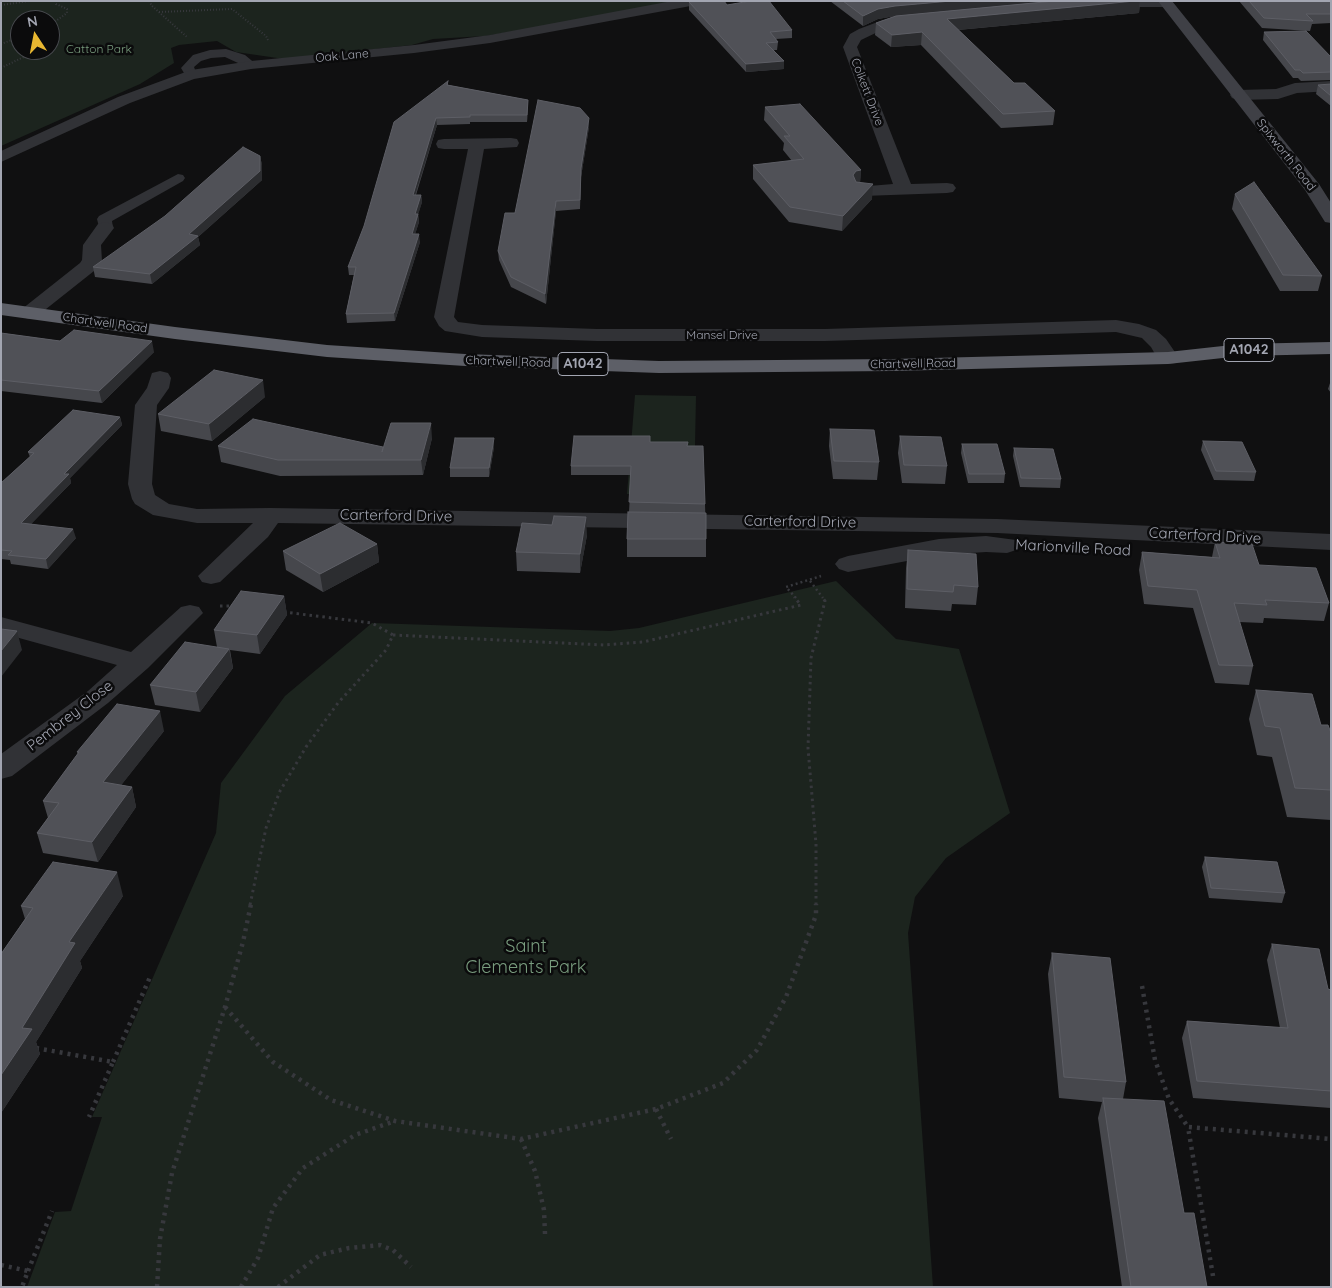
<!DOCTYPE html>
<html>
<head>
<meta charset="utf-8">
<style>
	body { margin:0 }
	#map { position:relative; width:1332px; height:1288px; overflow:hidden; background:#101011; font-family:Quicksand,sans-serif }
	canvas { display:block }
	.frame { position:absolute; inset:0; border:2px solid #a2a5b1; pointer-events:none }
	.north { position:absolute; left:10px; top:10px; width:50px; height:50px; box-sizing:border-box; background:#0b0b0c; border:1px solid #47494e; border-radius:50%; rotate:349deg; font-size:14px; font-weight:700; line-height:20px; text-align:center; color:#a2a5b1 }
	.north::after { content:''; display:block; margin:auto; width:18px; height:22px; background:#e8b731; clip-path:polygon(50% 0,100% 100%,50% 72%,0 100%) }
</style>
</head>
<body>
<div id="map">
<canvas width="1332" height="1288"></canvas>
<div class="frame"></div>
<div class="north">N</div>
</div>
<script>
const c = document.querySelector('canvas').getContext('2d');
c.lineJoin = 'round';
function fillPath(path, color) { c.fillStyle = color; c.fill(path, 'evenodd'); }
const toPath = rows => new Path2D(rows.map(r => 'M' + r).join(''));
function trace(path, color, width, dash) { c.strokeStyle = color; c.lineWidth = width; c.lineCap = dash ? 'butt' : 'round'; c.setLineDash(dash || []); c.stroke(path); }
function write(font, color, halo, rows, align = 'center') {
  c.font = font + ' Quicksand,sans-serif'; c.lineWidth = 5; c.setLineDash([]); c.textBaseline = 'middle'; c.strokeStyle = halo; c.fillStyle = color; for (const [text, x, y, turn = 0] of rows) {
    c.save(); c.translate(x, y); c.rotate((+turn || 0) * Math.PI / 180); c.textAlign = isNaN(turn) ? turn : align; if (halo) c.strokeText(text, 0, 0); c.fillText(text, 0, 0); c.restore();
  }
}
fillPath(toPath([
	[1,1,675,1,566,23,485,36,433,39,412,45,284,59,236,52,217,41,179,45,171,48,174,63,140,84,1,146],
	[20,20,50,20,50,50,20,50],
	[635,395,696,396,694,495,627,494],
	[836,581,896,639,959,649,1010,813,946,858,915,897,908,933,933,1287,27,1287,55,1212,71,1211,102,1117,92,1117,216,833,221,783,285,696,372,623,610,631,639,628]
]), '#1c241e');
trace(toPath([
	[149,1,152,6,187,37],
	[1,5,29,1],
	[159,12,232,9,266,36,268,40],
	[50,25,67,13,67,9,56,4,56,1],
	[1,44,20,37],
	[1,68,38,50]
]), '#37383d', 2, [1, 2]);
trace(toPath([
	[810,581,823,598],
	[796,598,786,587,821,576]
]), '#37383d', 2.5, [2, 3]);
trace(toPath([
	[220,606,233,606],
	[393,635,604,645,643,642,801,605,794,597],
	[250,905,266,828,280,791,306,747,338,703,386,650,393,635,372,623,284,612],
	[816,905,816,844,808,748,811,658,825,601,822,597]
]), '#37383d', 3, [2.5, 4]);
trace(toPath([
	[1142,986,1155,1060,1169,1099,1188,1127],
	[225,1007,273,1062,331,1100,395,1121,521,1139,656,1109,723,1083,757,1050,786,997,816,915,816,904],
	[36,1048,113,1062,89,1117],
	[113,1062,150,977],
	[656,1109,671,1139],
	[521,1139,535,1171,544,1210,545,1234],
	[1,1265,28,1271,22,1287],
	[28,1271,52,1211],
	[1213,1276,1188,1127,1331,1139],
	[157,1287,160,1239,172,1173,225,1007,243,942,251,904],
	[241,1287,258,1258,273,1208,303,1168,355,1135,395,1121],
	[278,1287,320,1255,349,1248,380,1245,393,1250,411,1267]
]), '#37383d', 4.5, [3, 5]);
fillPath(toPath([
	[226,49,245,55,257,65,251,69,225,57,211,58,201,61,194,67,197,75,191,79,187,78,181,68,193,55,210,50,226,49],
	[178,174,183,175,185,178,183,181,112,221,113,228,110,231,100,231,97,219,99,216,178,174]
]), '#313236');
fillPath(toPath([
	[672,1,703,1,696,5,490,43,414,53,251,69,194,79,130,103,1,162,1,151,118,97,191,70,251,61,414,45,490,35,672,1],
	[1096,1,1172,1,1173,3,1166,7,1102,7,1097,6,1096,1],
	[912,16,919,20,917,23,886,28,861,40,857,47,911,184,947,183,953,184,956,188,953,192,947,193,863,196,857,195,854,191,857,187,893,184,843,47,850,34,859,29,883,20,912,16],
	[1331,81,1331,91,1297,93,1278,99,1238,100,1232,98,1230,95,1232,92,1238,90,1276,89,1295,83,1331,81],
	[511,138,517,139,519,143,517,147,484,149,454,317,458,322,482,325,597,329,825,329,1116,320,1139,324,1156,330,1166,339,1179,358,1176,363,1168,364,1160,363,1151,347,1142,338,1116,332,825,341,597,341,482,337,445,331,439,326,434,317,468,149,444,149,438,148,436,144,438,140,444,139,511,138],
	[105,222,112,224,114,228,101,245,102,261,94,271,36,317,29,319,22,317,19,313,22,309,80,263,82,260,83,245,98,224,105,222],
	[160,371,168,373,171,378,169,388,157,405,152,484,155,495,169,504,197,509,270,508,997,519,1331,534,1331,550,997,533,278,523,268,537,220,582,211,584,202,582,198,576,253,523,197,523,153,515,135,504,132,499,128,484,135,405,147,388,152,373,160,371],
	[986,536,1016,540,1020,545,1016,550,1007,553,986,552,939,555,848,572,839,569,835,564,839,559,848,556,939,539,986,536],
	[190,605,199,607,203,613,148,668,108,703,12,776,1,779,1,754,88,691,117,665,1,633,1,617,131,652,181,607,190,605]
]), '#313236');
fillPath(toPath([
	[1158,1,1172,1,1319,184,1331,203,1331,223,1325,222,1305,190,1158,1]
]), '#3f4046');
fillPath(toPath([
	[1,303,175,327,327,345,465,354,659,361,893,359,1168,352,1241,344,1331,342,1331,354,1241,356,1168,364,893,371,659,373,465,366,327,357,175,339,1,315,1,303]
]), '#5d5f67');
fillPath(toPath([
	[830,1,1140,1,1139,13,958,30,1014,83,1055,111,1053,125,1001,128,921,45,891,47,875,35,876,23,895,16,878,19,863,26],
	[1239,1,1331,1,1331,23,1312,24,1310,31,1262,28],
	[689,2,727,5,792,30,792,38,776,39,778,42,777,50,774,50,784,69,746,72,689,10],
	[1264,32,1331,57,1331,80,1301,81,1298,78,1293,78,1263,40],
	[448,81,448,85,528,100,528,107,527,122,470,122,470,124,437,125,416,195,421,195,422,202,418,214,419,222,415,234,420,242,395,321,347,323,346,314,354,275,349,275,348,267],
	[1331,84,1331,106,1316,94,1318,85],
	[765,107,861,170,860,182,872,199,842,231,789,222,753,179,753,165,792,161,783,150,784,143,764,120],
	[589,127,581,177,580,209,556,211,546,304,511,287,499,260,498,251,515,213],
	[260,156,262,165,262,180,198,237,200,245,152,284,95,277,93,267],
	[1235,194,1322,276,1318,291,1280,291,1232,209],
	[1,333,60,341,154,352,102,403,1,391],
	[1331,380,1331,393,1328,389],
	[265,397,212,441,161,431,158,414],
	[120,417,122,425,70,478,71,483,31,524,76,538,48,569,11,564,10,560,1,559,1,483,30,457,28,452],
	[830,429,879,462,877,480,833,479,829,446],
	[650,436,650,442,687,446,705,504,706,539,706,557,627,557,627,539,629,512,631,475,571,475,571,466],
	[900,436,947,466,945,484,902,483,898,453],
	[432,438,423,475,280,476,221,462,218,446,383,449],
	[1203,441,1256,472,1254,481,1214,480,1201,450],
	[962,444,1005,474,1004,483,968,483,961,453],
	[494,447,489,477,450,477,450,468],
	[1014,448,1061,479,1060,488,1020,487,1013,456],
	[587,535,580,573,517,571,516,552],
	[1215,542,1329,603,1324,621,1264,618,1263,623,1239,622,1253,666,1249,685,1215,683,1193,608,1144,604,1139,570,1142,552,1212,557],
	[377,544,379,562,323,592,286,570,283,551],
	[908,550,978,587,976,605,952,604,951,611,905,608,906,568],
	[284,596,287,615,260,654,230,650,233,668,200,712,155,705,150,685,217,647,214,630],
	[1256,690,1321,725,1331,733,1331,820,1287,817,1272,757,1257,755,1249,719],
	[164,731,121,785,132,787,136,807,98,862,43,853,37,833,48,818,43,801,78,754,77,752],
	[1205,857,1285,893,1282,903,1209,898,1202,867],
	[123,896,80,961,82,968,36,1042,40,1054,1,1113,1,954,25,919,21,906],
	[1272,944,1328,989,1331,990,1331,1108,1193,1098,1182,1038,1187,1021,1280,1028,1267,960],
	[1052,953,1126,1082,1123,1099,1184,1213,1207,1287,1122,1287,1098,1118,1102,1102,1059,1098,1048,974]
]), '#46474c');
fillPath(toPath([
	[951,1,1053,1,895,16,878,19,863,26,863,16,878,9,895,6],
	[1135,1,1140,1,1139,13,946,31,947,19],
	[922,32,921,45,891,47,892,35],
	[784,61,784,69,746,72,746,64],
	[528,100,528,107,527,122,527,115],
	[436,118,437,125,413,202,413,195],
	[589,118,589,127,581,177,580,209,581,168],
	[260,156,262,165,262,180,198,237,200,245,152,284,150,274,189,234],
	[861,170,860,185,856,186,853,175,856,171],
	[873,184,872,199,842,231,843,216],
	[421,195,422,202,416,222,415,214],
	[556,201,556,211,546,304,545,294],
	[418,214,419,222,413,241,412,234],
	[419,234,420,242,395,321,394,313],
	[152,341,154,352,102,403,99,391],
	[263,380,265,397,212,441,209,424],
	[120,417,122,425,70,478,71,483,23,532,21,523,64,474],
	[431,423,432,438,423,475,421,460],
	[494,438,494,447,489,477,489,468],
	[586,517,587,535,580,573,580,554],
	[73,529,76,538,48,569,46,559],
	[377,544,379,562,323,592,320,574],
	[284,596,287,615,260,654,257,635],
	[17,631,22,650,1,677,1,651],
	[229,649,233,668,200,712,196,692],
	[160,711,164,731,108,802,103,782],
	[132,787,136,807,98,862,92,842],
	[117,872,123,896,80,961,82,968,36,1042,40,1054,1,1113,1,1075,22,1028,69,942]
]), '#2c2d30');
const building = toPath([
	[691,1,724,1,727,5,750,1,769,1,792,30,770,32,778,42,766,43,784,61,746,64,689,2,691,1],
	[843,1,951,1,895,6,878,9,863,16,843,1],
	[1055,1,1135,1,947,19,1014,83,1025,83,1055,111,1003,114,922,32,892,35,876,23,896,16,1055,1],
	[1249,1,1331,1,1331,14,1306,14,1313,21,1264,18,1249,1],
	[1306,31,1331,57,1331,72,1303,73,1300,70,1295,70,1264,32,1306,31],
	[448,81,447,85,528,100,527,115,470,115,470,117,436,118,413,195,421,195,415,214,418,214,412,234,419,234,394,313,346,314,356,267,348,267,364,226,394,122,448,81],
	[1331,84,1331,96,1318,85,1331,84],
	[538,100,580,108,589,118,581,168,580,200,556,201,545,294,511,277,498,251,505,213,515,213,538,100],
	[800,104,861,170,856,171,853,175,856,182,873,184,843,216,790,207,753,165,804,159,784,136,790,136,765,107,800,104],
	[243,147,260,156,260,171,189,234,198,236,150,274,93,267,165,216,243,147],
	[1254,182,1322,276,1283,275,1235,194,1254,182],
	[74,330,152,341,99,391,1,380,1,333,60,341,74,330],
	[214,370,263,380,209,424,158,414,214,370],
	[73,410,120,417,64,474,69,474,21,523,73,529,46,559,8,555,12,551,1,550,1,483,34,453,28,452,73,410],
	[253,419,383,447,382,452,391,423,431,423,421,460,278,460,218,446,253,419],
	[830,429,874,430,879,462,834,461,830,429],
	[574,436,650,436,650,442,688,442,687,446,703,446,705,504,629,502,631,466,571,466,574,436],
	[900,436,941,437,947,466,904,465,900,436],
	[455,438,494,438,489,468,450,468,455,438],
	[1203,441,1242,442,1256,472,1216,471,1203,441],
	[962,444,997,444,1005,474,969,474,962,444],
	[1014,448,1053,449,1061,479,1021,478,1014,448],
	[628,512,706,513,706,539,627,539,628,512],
	[554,516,586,517,580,554,516,552,522,523,552,525,554,516],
	[340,523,377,544,320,574,283,551,340,523],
	[1215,542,1252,544,1259,565,1316,568,1329,603,1265,600,1267,605,1234,603,1253,666,1219,665,1197,590,1148,586,1142,552,1220,558,1215,542],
	[908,550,976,554,978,587,954,585,953,592,907,589,908,550],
	[241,591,284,596,257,635,214,630,241,591],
	[1,629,17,631,1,651,1,629],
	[185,642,229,649,196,692,150,685,185,642],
	[1256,690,1312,694,1321,725,1328,725,1331,733,1331,790,1295,788,1280,728,1265,726,1256,690],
	[117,704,160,711,103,782,132,787,92,842,37,833,59,803,43,801,79,752,77,752,117,704],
	[1205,857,1277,862,1285,893,1211,888,1205,857],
	[53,862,117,872,69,942,75,943,22,1028,32,1029,1,1075,1,954,33,908,21,906,53,862],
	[1272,944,1319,949,1328,989,1331,990,1331,1091,1197,1081,1187,1021,1288,1028,1272,944],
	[1052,953,1110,958,1126,1082,1064,1077,1052,953],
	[1103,1098,1164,1101,1184,1213,1194,1213,1207,1287,1131,1287,1103,1098]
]);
fillPath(building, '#505157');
trace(building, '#5d5e65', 1);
write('12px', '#799c7e', '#0b0b0c', [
	["Catton Park",99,49]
]);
write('12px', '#a2a5b1', '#0b0b0c', [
	["Oak Lane",342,56,-5],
	["Colkett Drive",867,92,69],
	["Spixworth Road",1286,155,52],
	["Chartwell Road",105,323,8],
	["Mansel Drive",722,335],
	["Chartwell Road",508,362,2],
	["Chartwell Road",913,364,-1]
]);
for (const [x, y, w] of [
	[1249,350,50],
	[583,364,50]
]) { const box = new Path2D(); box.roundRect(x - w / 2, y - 11.5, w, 23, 4); c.fillStyle = '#0b0b0c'; c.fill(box); trace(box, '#a2a5b1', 1); }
write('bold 14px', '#a2a5b1', null, [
	["A1042",1249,350],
	["A1042",583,364]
]);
write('15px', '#a2a5b1', '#0b0b0c', [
	["Carterford Drive",396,516,1],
	["Carterford Drive",800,522,1],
	["Carterford Drive",1205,536,3],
	["Marionville Road",1073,548,3],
	["Pembrey Close",70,716,-38]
]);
write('18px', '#799c7e', '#0b0b0c', [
	["Saint",526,947],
	["Clements Park",526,968]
]);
</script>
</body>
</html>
